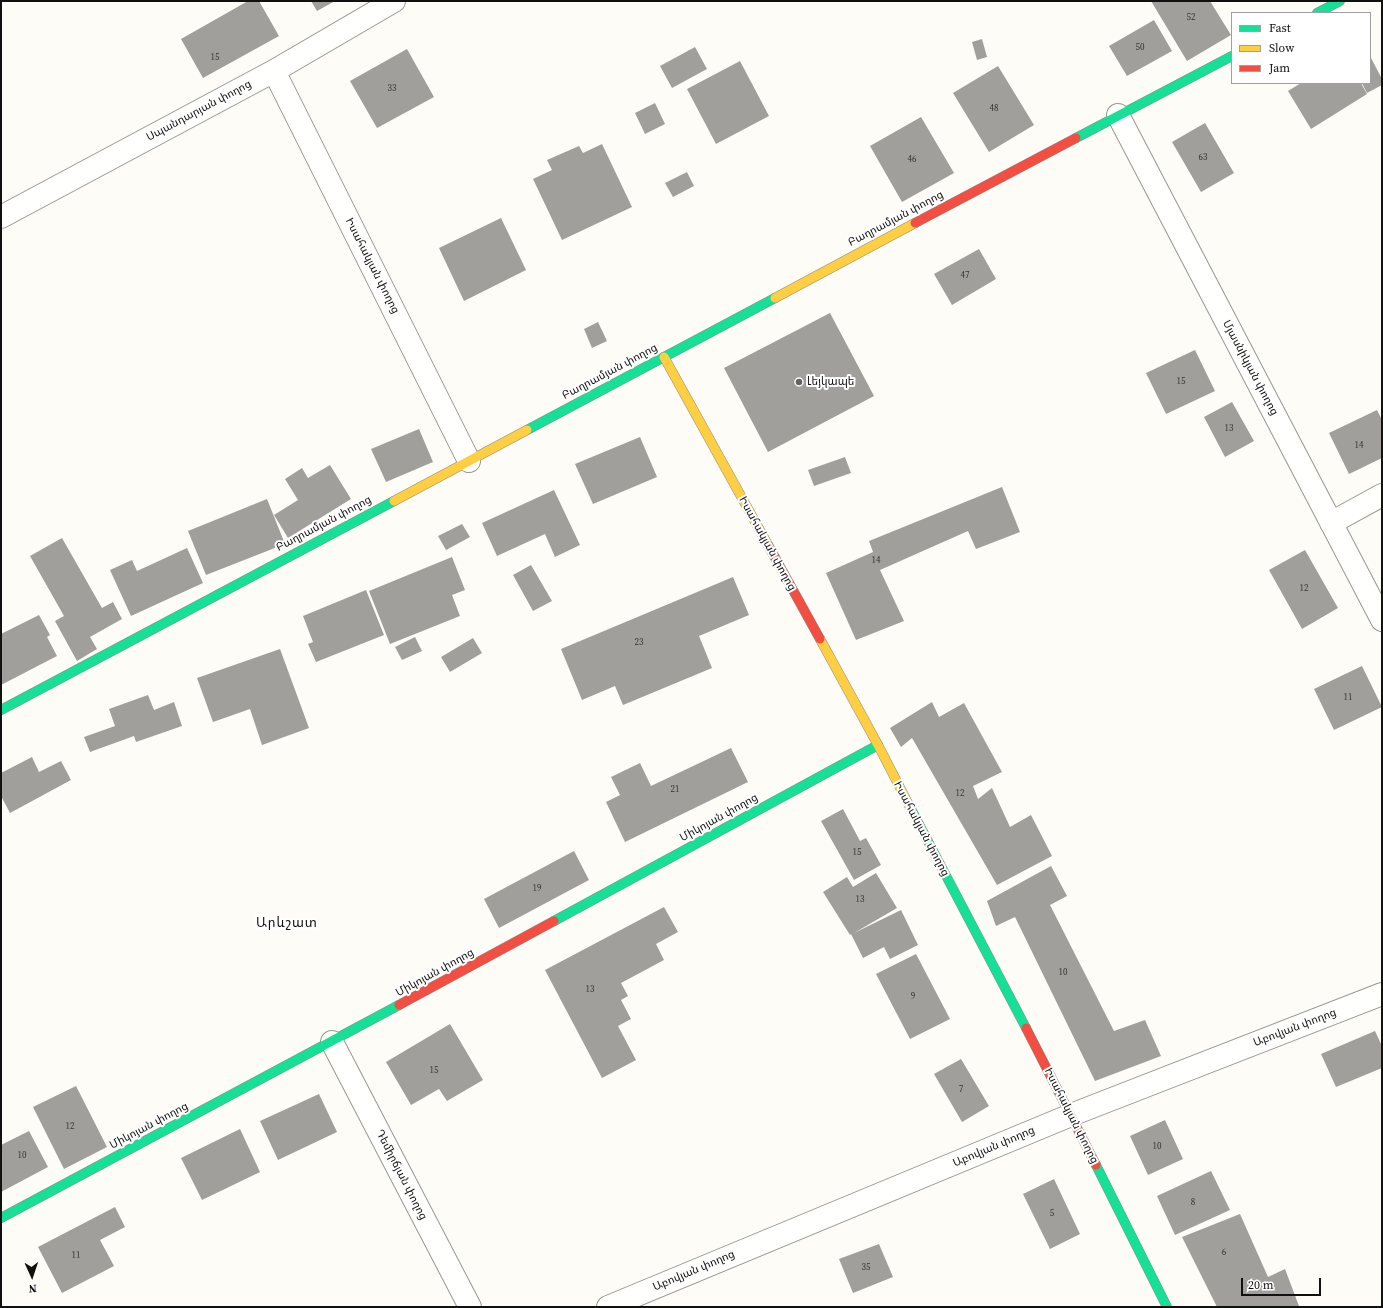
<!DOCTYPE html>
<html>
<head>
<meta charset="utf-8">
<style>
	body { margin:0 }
	#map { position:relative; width:1383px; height:1308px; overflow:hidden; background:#fdfcf7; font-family:"Source Serif 4",serif }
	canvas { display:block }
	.frame { position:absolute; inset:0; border:2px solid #111; pointer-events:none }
	.legend { position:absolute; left:1231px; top:12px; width:140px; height:72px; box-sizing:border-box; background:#fff; border:1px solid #a0a0a0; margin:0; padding:5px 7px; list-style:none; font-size:12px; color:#111 }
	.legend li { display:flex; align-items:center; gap:8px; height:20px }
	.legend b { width:20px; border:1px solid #a0a0a0 }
	.north { position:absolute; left:12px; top:1256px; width:40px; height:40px; -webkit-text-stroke:3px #fff; paint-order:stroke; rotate:177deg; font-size:11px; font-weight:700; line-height:16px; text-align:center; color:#111 }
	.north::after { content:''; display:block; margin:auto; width:14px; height:18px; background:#111; clip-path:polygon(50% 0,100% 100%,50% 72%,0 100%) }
	.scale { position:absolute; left:1241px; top:1278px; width:80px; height:18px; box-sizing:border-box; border:2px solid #111; border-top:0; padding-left:5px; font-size:12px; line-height:14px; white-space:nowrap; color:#111; -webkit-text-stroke:3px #fff; paint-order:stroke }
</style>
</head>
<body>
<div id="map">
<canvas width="1383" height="1308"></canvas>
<div class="frame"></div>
<ul class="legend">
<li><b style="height:5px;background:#16e098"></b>Fast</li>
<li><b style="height:5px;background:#ffcf43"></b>Slow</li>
<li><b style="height:5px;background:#f24e42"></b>Jam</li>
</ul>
<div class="north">N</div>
<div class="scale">20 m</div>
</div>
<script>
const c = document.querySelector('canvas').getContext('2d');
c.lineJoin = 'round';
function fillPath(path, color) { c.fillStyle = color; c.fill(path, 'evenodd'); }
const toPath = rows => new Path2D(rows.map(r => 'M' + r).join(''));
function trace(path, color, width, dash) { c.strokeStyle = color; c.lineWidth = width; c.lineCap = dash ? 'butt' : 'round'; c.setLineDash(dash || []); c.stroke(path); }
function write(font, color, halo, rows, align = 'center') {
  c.font = font + ' "Source Serif 4","Noto Sans Armenian",serif'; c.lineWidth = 4; c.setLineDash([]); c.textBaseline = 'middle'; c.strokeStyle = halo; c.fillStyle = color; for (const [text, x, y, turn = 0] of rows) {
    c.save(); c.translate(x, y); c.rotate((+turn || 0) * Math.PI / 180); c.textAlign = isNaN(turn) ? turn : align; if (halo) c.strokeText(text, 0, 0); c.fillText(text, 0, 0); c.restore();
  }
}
fillPath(toPath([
	[248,1,259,1,279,36,203,78,181,39],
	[311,1,335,1,317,11],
	[1151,1,1210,1,1231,35,1187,61],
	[1154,20,1172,51,1127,76,1109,46],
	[982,39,987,57,977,60,972,42],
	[695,47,707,69,672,88,660,66],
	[407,49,434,97,377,128,350,81],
	[1370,56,1382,79,1382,85,1367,93,1362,83,1370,83],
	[740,61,769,116,716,144,687,89],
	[998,66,1034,125,989,152,953,93],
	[1301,83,1361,83,1367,94,1311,129,1288,91],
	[655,103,665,124,645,134,635,113],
	[921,117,954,173,902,202,870,146],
	[1205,123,1234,173,1201,192,1172,142],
	[602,144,632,207,562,240,533,179,552,170,547,160,579,146,583,153],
	[687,172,694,186,673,197,665,183],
	[501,218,526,270,464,301,439,248],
	[979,249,996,279,952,305,934,274],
	[830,313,874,396,768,452,724,368],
	[598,322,607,341,592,348,584,329],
	[1195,350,1215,391,1166,414,1146,373],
	[1232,402,1254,441,1225,457,1204,417],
	[1377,410,1382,420,1382,458,1349,474,1329,433],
	[419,429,433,462,386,482,371,449],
	[640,437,657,477,593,504,575,464],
	[845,457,851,473,814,486,808,470],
	[330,465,351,499,288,538,274,515,298,500,285,479,302,468,308,478],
	[1002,487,1020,532,976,549,968,531,880,570,904,621,856,640,826,573,873,552,869,541],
	[554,490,580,545,555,557,545,534,497,556,482,523],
	[267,499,285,544,206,575,188,531],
	[462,524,470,537,446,550,438,536],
	[62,538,102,608,113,602,122,619,90,637,97,649,77,661,55,621,64,616,30,556],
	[187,548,203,583,131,616,110,570,132,560,137,571],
	[1305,550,1338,608,1302,629,1269,570],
	[452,557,465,590,452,595,460,616,390,644,369,591],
	[531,565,552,601,533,611,513,575],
	[733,577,749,615,699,636,712,668,623,705,615,686,582,700,561,649],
	[366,590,384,635,316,662,308,644,313,642,303,616],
	[39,615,50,635,47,637,57,656,1,685,1,634],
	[415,637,422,651,402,660,395,647],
	[473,638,482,653,450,672,441,657],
	[280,649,309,728,262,745,250,709,213,722,197,678],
	[1362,666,1382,707,1334,730,1314,689],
	[148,695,154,710,174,702,182,726,136,742,134,736,90,752,84,737,115,726,109,709],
	[932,702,939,717,964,703,1002,772,973,786,978,799,992,788,1010,827,1031,815,1052,856,997,885,912,738,901,747,890,728],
	[731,748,748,782,625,842,606,802,620,795,611,777,640,763,651,786],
	[32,757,39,772,61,761,71,780,10,813,1,796,1,773],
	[843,809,860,841,866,838,881,865,854,880,821,821],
	[574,851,589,880,499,928,484,899],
	[1051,866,1067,896,1050,905,1114,1031,1145,1020,1161,1056,1095,1081,1015,917,996,926,987,901],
	[876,873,897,908,854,933,901,910,918,945,890,959,884,947,863,958,851,934,850,935,823,892,847,877,853,887],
	[664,907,678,932,656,944,664,960,621,983,628,996,621,1000,631,1019,618,1026,636,1060,602,1078,545,970],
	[916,954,950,1019,910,1039,876,974],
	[450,1024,483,1080,447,1101,439,1089,411,1105,386,1062],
	[1375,1031,1382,1046,1382,1068,1336,1087,1321,1054],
	[961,1059,989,1106,962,1122,934,1074],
	[76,1086,107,1147,64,1169,33,1107],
	[319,1094,337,1132,278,1160,260,1121],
	[1165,1120,1183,1159,1148,1175,1130,1136],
	[240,1129,260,1172,202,1200,181,1158],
	[29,1131,48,1167,1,1192,1,1145],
	[1211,1171,1230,1210,1175,1235,1157,1196],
	[1054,1179,1080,1234,1050,1249,1023,1194],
	[115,1207,125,1227,100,1240,114,1266,62,1293,38,1247],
	[1240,1214,1268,1277,1285,1269,1299,1306,1297,1307,1217,1307,1182,1237],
	[879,1244,893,1277,853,1293,839,1259]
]), '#a19f9c');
const street = toPath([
	[274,71,469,461],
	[1118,115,1382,620],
	[1,217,274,71,394,1],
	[1331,523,1382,495],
	[332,1042,470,1307],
	[608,1307,1071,1115,1382,994]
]);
const fast = toPath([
	[1317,13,1340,1],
	[1076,138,1232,56],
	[527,430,775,298],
	[1,710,394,501],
	[911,809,1026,1028],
	[554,921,878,745],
	[1096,1165,1167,1307],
	[1,1218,399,1005]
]);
const slow = toPath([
	[775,298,915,223],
	[664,357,768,545],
	[394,501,527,430],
	[820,639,878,745,911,809]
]);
const jam = toPath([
	[915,223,1076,138],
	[768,545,820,639],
	[399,1005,554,921],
	[1026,1028,1096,1165]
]);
trace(street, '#979795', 24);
trace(fast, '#8e8d8b', 10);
trace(slow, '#8e8d8b', 10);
trace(jam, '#8e8d8b', 10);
trace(street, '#fffffe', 22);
trace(fast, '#16e098', 9);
trace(slow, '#ffcf43', 9);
trace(jam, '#f24e42', 9);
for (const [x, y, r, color] of [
	[799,382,4,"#646362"]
]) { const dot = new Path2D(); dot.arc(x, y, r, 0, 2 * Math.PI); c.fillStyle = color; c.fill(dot); trace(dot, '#fff', 1.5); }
write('9px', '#353434', null, [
	["52",1191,18],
	["50",1140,48],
	["15",215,58],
	["33",392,89],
	["48",994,109],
	["63",1203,158],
	["46",912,160],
	["47",965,276],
	["15",1181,382],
	["13",1229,429],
	["14",1359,446],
	["14",876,561],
	["12",1304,589],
	["23",639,643],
	["11",1348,698],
	["21",675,790],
	["12",960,794],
	["15",857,853],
	["19",537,889],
	["13",860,900],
	["10",1063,973],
	["13",590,990],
	["9",913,997],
	["15",434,1071],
	["7",961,1090],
	["12",70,1127],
	["10",1157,1147],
	["10",22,1156],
	["8",1193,1203],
	["5",1052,1214],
	["6",1224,1253],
	["11",76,1256],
	["35",866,1268]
]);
write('11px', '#111', '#fff', [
	["Սպանդարյան փողոց",199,111,-28],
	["Բաղրամյան փողոց",896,219,-28],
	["Իսահակյան փողոց",372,266,63],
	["Մյասնիկյան փողոց",1250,368,62],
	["Բաղրամյան փողոց",610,372,-28],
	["Բաղրամյան փողոց",324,524,-28],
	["Իսահակյան փողոց",767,544,61],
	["Միկոյան փողոց",719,818,-29],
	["Իսահակյան փողոց",921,829,62],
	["Միկոյան փողոց",435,973,-29],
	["Աբովյան փողոց",1295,1028,-21],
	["Իսահակյան փողոց",1071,1116,63],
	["Միկոյան փողոց",149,1126,-28],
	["Աբովյան փողոց",994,1147,-23],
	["Դեմիրճյան փողոց",401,1175,63],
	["Աբովյան փողոց",694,1271,-23]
]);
write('11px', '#111', '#fff', [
	["Լեյկապե",807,382]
], 'left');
c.letterSpacing = '1px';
write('13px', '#111', '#fff', [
	["Արևշատ",287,924]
]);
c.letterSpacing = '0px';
</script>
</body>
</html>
